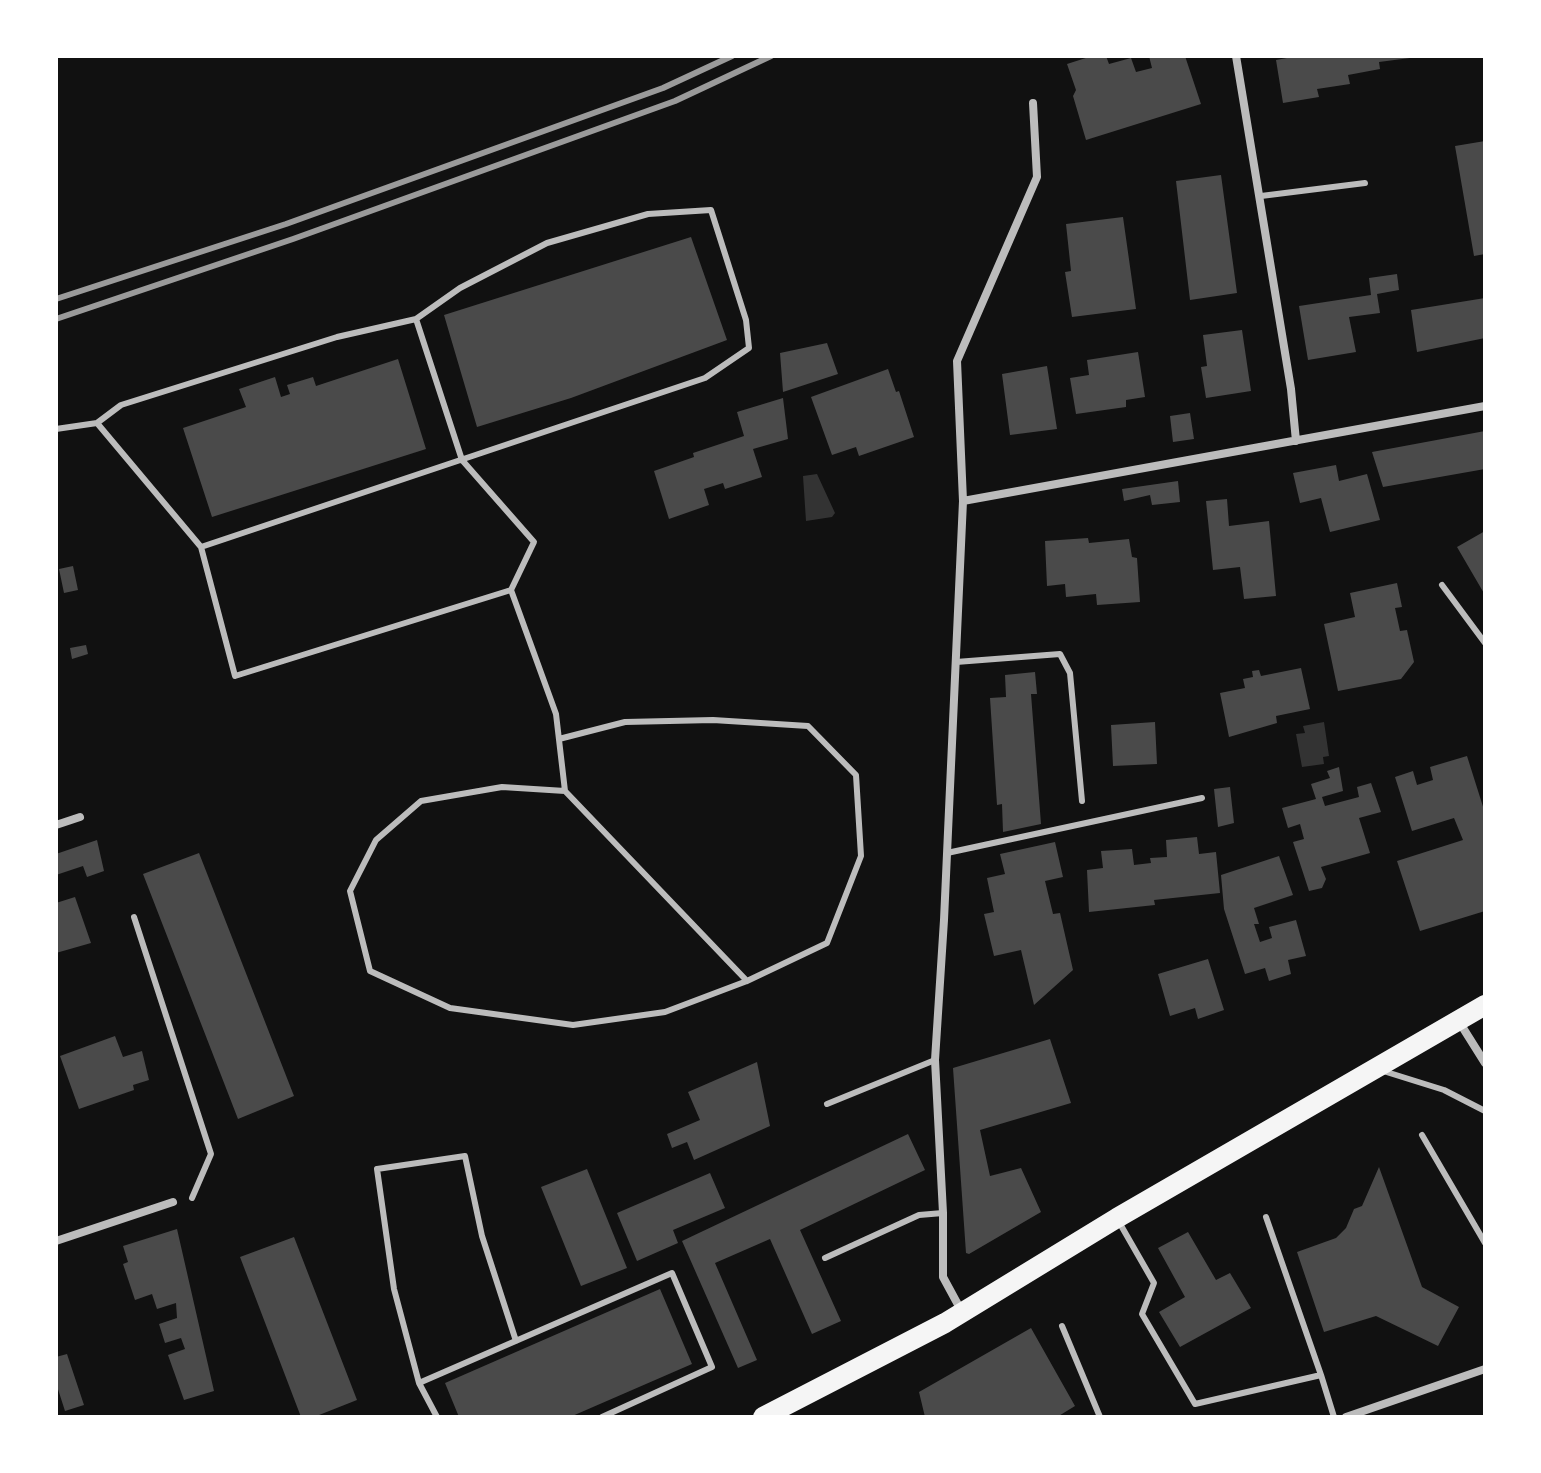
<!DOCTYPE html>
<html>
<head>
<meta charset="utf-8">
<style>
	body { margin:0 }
	#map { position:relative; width:1541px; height:1473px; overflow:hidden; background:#111; font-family:Quicksand,sans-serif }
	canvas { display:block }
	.frame { position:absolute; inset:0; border:58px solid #fff; pointer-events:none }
</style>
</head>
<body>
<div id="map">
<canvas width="1541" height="1473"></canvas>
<div class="frame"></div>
</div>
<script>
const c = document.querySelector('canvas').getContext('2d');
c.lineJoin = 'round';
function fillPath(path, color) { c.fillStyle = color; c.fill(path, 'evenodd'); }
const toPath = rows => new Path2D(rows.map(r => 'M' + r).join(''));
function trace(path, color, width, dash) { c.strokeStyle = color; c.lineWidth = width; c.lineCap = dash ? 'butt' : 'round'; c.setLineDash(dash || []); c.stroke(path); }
fillPath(toPath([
	[817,474,835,513,832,517,806,521,803,476],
	[1324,722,1329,756,1323,757,1324,764,1302,767,1296,734,1305,733,1303,726]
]), '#333');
fillPath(toPath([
	[1092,56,1106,56,1109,64,1131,58,1136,72,1152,68,1149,56,1185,56,1201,104,1086,140,1073,96,1076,90,1067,64],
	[1298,56,1410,56,1410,58,1379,62,1380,69,1348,75,1350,84,1317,89,1319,97,1283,103,1276,60],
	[1485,141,1485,254,1474,256,1455,146],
	[1221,175,1237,293,1190,300,1176,181],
	[1123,217,1136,309,1072,317,1065,272,1071,271,1066,224],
	[691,237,727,340,571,398,477,427,444,315],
	[1397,274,1399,290,1377,294,1380,313,1349,317,1356,352,1308,360,1299,306,1371,295,1369,278],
	[1485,298,1485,338,1417,352,1411,310],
	[1242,330,1251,391,1206,398,1201,367,1207,366,1203,335],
	[827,343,838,374,783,392,780,353],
	[1138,352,1145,397,1126,400,1126,407,1076,414,1070,378,1089,375,1087,360],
	[398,359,426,449,212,517,183,428,246,407,239,389,275,377,281,397,290,394,287,385,313,377,316,386],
	[1047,366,1057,429,1010,435,1002,374],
	[888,369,896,392,899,391,914,437,859,456,856,447,832,455,811,397],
	[783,398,788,439,753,449,762,477,725,489,723,483,704,489,709,505,669,519,654,471,694,457,693,453,744,436,737,412],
	[1190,413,1194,439,1173,442,1170,416],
	[1485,431,1485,469,1383,487,1372,452],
	[1336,465,1339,481,1367,474,1380,520,1330,532,1321,498,1300,503,1293,473],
	[1178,481,1180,502,1152,505,1150,495,1124,501,1122,489],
	[1227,499,1229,526,1269,521,1276,596,1244,599,1240,567,1213,570,1206,501],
	[1485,531,1485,595,1457,547],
	[1088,538,1089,543,1129,539,1132,557,1137,558,1140,602,1097,605,1096,594,1066,597,1065,584,1047,586,1045,541],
	[73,566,78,590,64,593,59,569],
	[1397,583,1402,607,1395,608,1400,631,1407,630,1414,662,1401,679,1338,691,1324,624,1355,617,1350,593],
	[86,645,88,654,72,659,70,648],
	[1301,668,1310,709,1276,716,1277,723,1229,737,1220,693,1245,688,1243,679,1253,677,1252,671,1259,670,1261,676],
	[1035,672,1037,694,1031,694,1041,824,1003,832,1002,804,997,805,990,698,1006,697,1005,675],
	[1155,722,1157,764,1113,766,1111,725],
	[1467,756,1485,813,1485,911,1420,931,1397,861,1463,840,1454,818,1412,831,1395,777,1413,771,1417,785,1433,780,1430,767],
	[1339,767,1343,791,1322,797,1325,806,1359,797,1357,787,1371,783,1381,812,1359,818,1370,853,1321,867,1326,879,1322,888,1309,891,1293,842,1304,839,1300,824,1288,828,1282,808,1316,799,1311,784,1330,778,1327,771],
	[1230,787,1234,823,1218,827,1214,789],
	[1197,837,1199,854,1216,852,1220,893,1154,900,1155,905,1089,912,1087,870,1103,868,1101,851,1132,849,1134,865,1151,863,1150,858,1167,857,1166,840],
	[97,840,104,871,87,877,83,866,56,875,56,854],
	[1055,842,1063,877,1045,881,1053,914,1060,913,1073,970,1034,1005,1021,950,994,956,984,914,994,912,987,878,1005,874,1000,854],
	[199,853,294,1096,238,1119,143,874],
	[1279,856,1293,895,1254,908,1259,924,1254,924,1260,942,1272,938,1269,927,1296,920,1306,956,1288,960,1291,974,1269,981,1265,968,1245,974,1224,909,1221,875],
	[75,897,91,943,56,953,56,903],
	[1208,959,1224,1010,1198,1019,1195,1008,1170,1016,1158,974],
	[115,1036,123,1057,142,1051,149,1080,133,1085,134,1090,79,1109,60,1056],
	[1050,1039,1071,1103,980,1130,990,1176,1021,1168,1041,1212,969,1254,966,1253,953,1068],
	[757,1062,770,1126,694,1160,687,1142,672,1148,667,1134,700,1120,688,1092],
	[908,1134,925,1170,800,1230,841,1321,812,1334,770,1239,715,1263,757,1360,738,1368,682,1241],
	[1379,1167,1422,1287,1459,1307,1438,1346,1376,1316,1324,1332,1297,1252,1336,1238,1346,1228,1354,1209,1362,1206],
	[587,1169,627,1268,581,1286,541,1187],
	[710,1173,725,1208,673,1230,678,1243,637,1261,617,1213],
	[177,1229,214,1391,184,1400,168,1355,185,1349,181,1338,165,1343,159,1324,177,1318,176,1303,157,1309,152,1294,135,1300,123,1264,128,1262,123,1246],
	[1188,1232,1216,1280,1230,1273,1251,1308,1180,1347,1159,1312,1185,1297,1158,1248],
	[294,1237,357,1400,314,1417,301,1417,240,1257],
	[660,1289,692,1364,570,1417,459,1417,445,1383],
	[1031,1328,1075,1406,1057,1417,925,1417,919,1392],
	[67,1354,84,1405,65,1411,56,1383,56,1357]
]), '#4a4a4a');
trace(toPath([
	[1261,196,1365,183],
	[97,423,121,405,337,337,416,319,462,460,534,542,511,590],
	[56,429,97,423,201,547,235,676,511,590,556,714,565,791,747,981],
	[201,547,705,378,749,348,746,320,711,210,648,214,547,243,460,288,416,319],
	[1442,585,1485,643],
	[956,662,1060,654,1070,673,1082,801],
	[559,739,625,722,713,720,808,726,856,775,861,856,827,943,747,981,665,1012,573,1025,450,1008,370,971,350,891,376,840,421,801,502,787,565,791],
	[947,853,1202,798],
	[134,917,211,1154,192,1198],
	[1380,1070,1444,1090,1485,1111],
	[827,1104,935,1060],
	[1422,1135,1485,1243],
	[1266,1217,1321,1375],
	[1119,1222,1154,1283,1142,1314,1195,1404,1321,1375,1334,1417],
	[825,1258,919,1215,943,1213],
	[1062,1326,1100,1417],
	[419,1383,394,1289,377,1169,465,1156,482,1236,516,1341],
	[437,1417,419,1383,672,1273,712,1367,602,1417]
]), '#bcbcbc', 6);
trace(toPath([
	[1236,56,1291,389,1296,441],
	[963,501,1485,406],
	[56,825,80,817],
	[1458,1020,1485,1063],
	[56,1241,173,1202],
	[962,1312,943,1277,943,1213,935,1060,944,920,963,501,957,361,1037,177,1033,103],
	[1346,1417,1485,1369]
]), '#bcbcbc', 8);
trace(toPath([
	[763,1417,945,1323,1117,1218,1485,1005]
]), '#f5f5f5', 20);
trace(toPath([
	[56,299,286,224,663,88,732,56],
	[56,319,293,239,675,101,771,56]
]), '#9a9a9a', 6);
</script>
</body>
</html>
